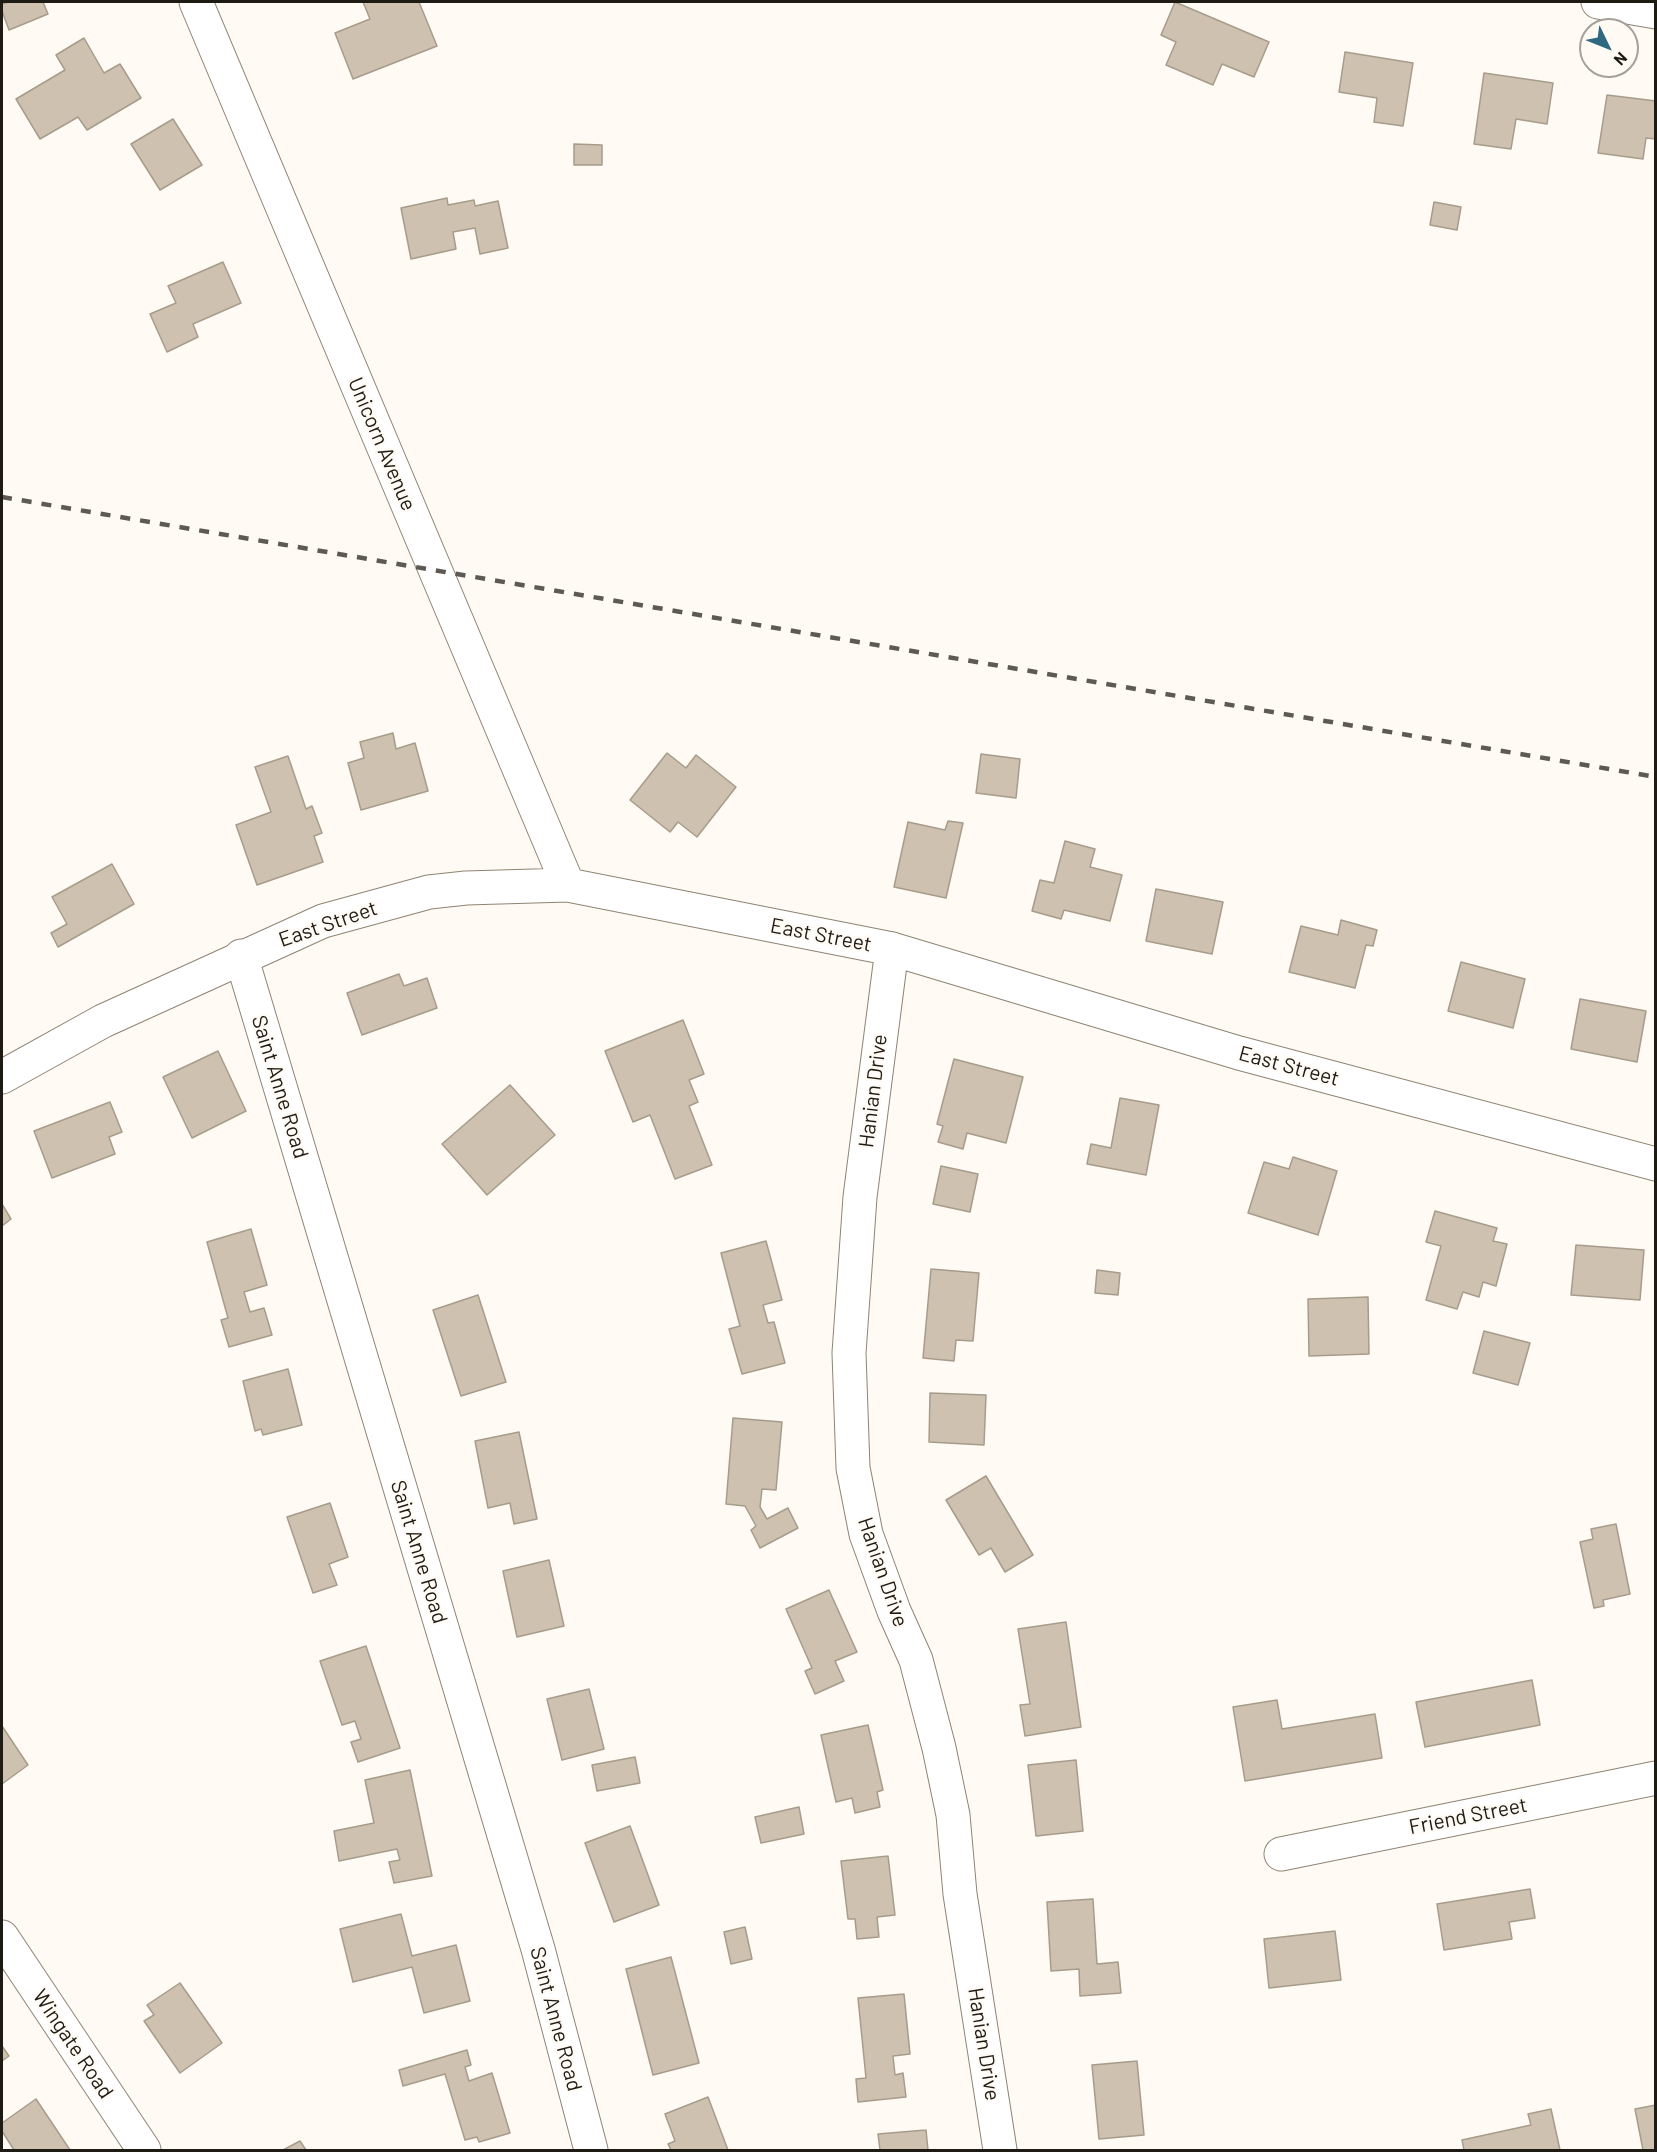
<!DOCTYPE html>
<html>
<head>
<meta charset="utf-8">
<style>
	body { margin:0 }
	#map { position:relative; width:1657px; height:2152px; overflow:hidden; background:#fffaf3; font-family:Barlow,sans-serif }
	canvas { display:block }
	.frame { position:absolute; inset:0; border:3px solid #1e1a14; pointer-events:none }
	.north { position:absolute; left:1579px; top:18px; width:60px; height:60px; box-sizing:border-box; background:#fffaf3; border:2px solid #a5a09a; border-radius:50%; rotate:133deg; font-size:16px; font-weight:700; line-height:24px; text-align:center; color:#1e1a14 }
	.north::after { content:''; display:block; margin:auto; width:21px; height:27px; background:#2e6881; clip-path:polygon(50% 0,100% 100%,50% 72%,0 100%) }
</style>
</head>
<body>
<div id="map">
<canvas width="1657" height="2152"></canvas>
<div class="frame"></div>
<div class="north">N</div>
</div>
<script>
const c = document.querySelector('canvas').getContext('2d');
c.lineJoin = 'round';
function fillPath(path, color) { c.fillStyle = color; c.fill(path, 'evenodd'); }
const toPath = rows => new Path2D(rows.map(r => 'M' + r).join(''));
function trace(path, color, width, dash) { c.strokeStyle = color; c.lineWidth = width; c.lineCap = dash ? 'butt' : 'round'; c.setLineDash(dash || []); c.stroke(path); }
function write(font, color, halo, rows, align = 'center') {
  c.font = font + ' Barlow,sans-serif'; c.lineWidth = 4.5; c.setLineDash([]); c.textBaseline = 'middle'; c.strokeStyle = halo; c.fillStyle = color; for (const [text, x, y, turn = 0] of rows) {
    c.save(); c.translate(x, y); c.rotate((+turn || 0) * Math.PI / 180); c.textAlign = isNaN(turn) ? turn : align; if (halo) c.strokeText(text, 0, 0); c.fillText(text, 0, 0); c.restore();
  }
}
const building = toPath([
	[8,2,43,2,48,14,9,30,2,11,2,4,8,2],
	[363,2,419,2,437,46,353,79,335,33,370,19,363,2],
	[1175,2,1269,42,1254,77,1222,64,1213,85,1166,65,1176,42,1161,35,1175,2],
	[84,38,104,73,120,64,141,98,87,130,78,117,40,139,16,99,65,70,56,55,84,38],
	[1345,52,1413,63,1403,126,1374,122,1377,98,1339,92,1345,52],
	[1484,73,1553,83,1547,124,1516,119,1511,149,1474,144,1484,73],
	[1607,95,1656,101,1656,139,1646,138,1643,159,1598,153,1607,95],
	[173,119,202,165,160,190,131,144,173,119],
	[574,144,602,145,602,165,574,165,574,144],
	[447,198,448,205,474,200,475,206,498,201,508,248,480,254,475,228,453,232,456,249,411,259,401,208,447,198],
	[1434,202,1461,207,1457,230,1430,225,1434,202],
	[223,262,241,303,193,324,198,337,167,352,150,314,176,303,168,286,223,262],
	[393,733,396,749,415,743,428,791,361,810,348,763,364,758,360,742,393,733],
	[667,753,686,768,696,755,736,787,697,837,678,822,670,832,630,800,667,753],
	[981,754,1020,759,1016,798,976,793,981,754],
	[288,756,306,809,312,806,322,833,314,836,323,862,257,885,236,825,271,812,255,767,288,756],
	[948,821,963,823,946,898,894,887,908,822,945,830,948,821],
	[1065,841,1095,849,1090,867,1122,875,1110,921,1064,910,1061,919,1032,911,1040,880,1054,883,1065,841],
	[112,864,134,904,58,947,51,933,67,924,52,897,112,864],
	[1156,889,1223,902,1212,954,1146,941,1156,889],
	[1341,920,1377,930,1373,946,1366,945,1355,988,1289,972,1301,926,1338,935,1341,920],
	[1461,962,1525,979,1513,1028,1448,1011,1461,962],
	[399,974,404,986,427,978,437,1008,362,1035,347,993,399,974],
	[1580,999,1646,1011,1637,1062,1571,1049,1580,999],
	[683,1020,704,1074,689,1080,698,1102,689,1106,712,1165,675,1179,650,1115,633,1122,605,1051,683,1020],
	[218,1051,246,1111,192,1138,163,1077,218,1051],
	[954,1059,1023,1077,1006,1143,967,1133,963,1149,938,1142,943,1126,937,1124,954,1059],
	[510,1085,555,1135,487,1195,442,1144,510,1085],
	[1120,1098,1159,1105,1146,1175,1087,1164,1091,1144,1111,1148,1120,1098],
	[110,1102,122,1132,109,1137,115,1154,52,1178,34,1131,110,1102],
	[1293,1157,1337,1171,1318,1235,1248,1213,1264,1162,1289,1169,1293,1157],
	[941,1166,978,1174,970,1212,933,1204,941,1166],
	[2,1204,11,1219,2,1226,2,1204],
	[1435,1211,1497,1228,1493,1241,1507,1244,1496,1286,1483,1282,1479,1297,1463,1292,1457,1309,1426,1300,1441,1246,1426,1242,1435,1211],
	[251,1229,267,1285,244,1292,250,1312,264,1308,272,1335,229,1347,221,1320,228,1318,207,1242,251,1229],
	[766,1241,782,1300,763,1305,768,1323,774,1322,785,1363,742,1374,729,1329,740,1326,721,1253,766,1241],
	[1576,1245,1644,1250,1640,1300,1571,1295,1576,1245],
	[931,1269,979,1273,973,1341,956,1340,954,1361,923,1358,931,1269],
	[1097,1270,1120,1273,1118,1295,1095,1293,1097,1270],
	[478,1295,506,1382,461,1396,433,1310,478,1295],
	[1368,1297,1369,1354,1309,1356,1308,1299,1368,1297],
	[1484,1331,1530,1343,1518,1385,1473,1373,1484,1331],
	[288,1369,302,1425,263,1435,261,1429,255,1431,243,1381,288,1369],
	[930,1393,986,1395,984,1445,929,1442,930,1393],
	[733,1418,782,1422,776,1490,762,1489,760,1507,767,1519,788,1508,798,1528,760,1548,751,1530,756,1526,745,1506,726,1504,733,1418],
	[519,1432,537,1519,514,1524,510,1503,488,1508,475,1441,519,1432],
	[986,1476,1033,1555,1005,1572,991,1548,979,1555,946,1500,986,1476],
	[330,1503,348,1557,329,1564,337,1585,313,1593,287,1517,330,1503],
	[1616,1524,1630,1594,1603,1600,1604,1606,1594,1608,1580,1542,1593,1539,1591,1529,1616,1524],
	[549,1560,564,1626,517,1637,503,1571,549,1560],
	[829,1590,857,1652,835,1661,844,1681,815,1694,805,1671,812,1668,786,1609,829,1590],
	[1066,1622,1081,1727,1025,1736,1020,1705,1030,1704,1018,1629,1066,1622],
	[366,1646,400,1748,358,1762,351,1742,361,1739,355,1721,342,1725,320,1661,366,1646],
	[1532,1680,1540,1725,1425,1747,1416,1702,1532,1680],
	[589,1689,604,1749,562,1760,547,1699,589,1689],
	[1277,1700,1282,1729,1375,1714,1382,1758,1245,1781,1233,1707,1277,1700],
	[868,1725,883,1790,877,1792,880,1807,855,1813,852,1798,836,1802,821,1735,868,1725],
	[2,1726,28,1765,2,1784,2,1726],
	[635,1757,640,1783,597,1791,592,1765,635,1757],
	[1076,1760,1083,1831,1036,1836,1028,1765,1076,1760],
	[410,1770,432,1876,394,1883,389,1862,400,1860,397,1849,339,1861,334,1831,374,1823,365,1780,410,1770],
	[799,1807,804,1834,761,1843,755,1817,799,1807],
	[630,1826,659,1905,614,1922,585,1843,630,1826],
	[888,1856,895,1915,877,1917,879,1937,857,1939,855,1919,848,1919,841,1861,888,1856],
	[1530,1889,1535,1918,1509,1922,1512,1939,1444,1950,1437,1904,1530,1889],
	[1093,1899,1097,1964,1118,1962,1121,1993,1080,1996,1079,1969,1051,1971,1047,1902,1093,1899],
	[401,1914,412,1956,456,1945,470,2001,424,2013,412,1967,353,1982,340,1929,401,1914],
	[745,1927,752,1959,731,1964,724,1932,745,1927],
	[1335,1931,1341,1980,1269,1988,1264,1939,1335,1931],
	[671,1957,699,2063,653,2075,626,1969,671,1957],
	[180,1983,222,2043,180,2073,144,2021,154,2015,147,2005,180,1983],
	[904,1994,910,2054,893,2056,895,2075,903,2073,906,2097,858,2102,856,2079,866,2078,858,1998,904,1994],
	[2,2046,9,2056,2,2061,2,2046],
	[467,2050,471,2065,465,2067,469,2081,492,2073,510,2133,479,2142,477,2137,465,2140,445,2074,403,2086,399,2070,467,2050],
	[1137,2061,1144,2135,1099,2139,1092,2065,1137,2061],
	[708,2097,728,2150,671,2150,668,2144,675,2141,665,2114,708,2097],
	[36,2099,70,2150,14,2150,2,2131,2,2123,36,2099],
	[1656,2105,1656,2150,1643,2150,1635,2109,1656,2105],
	[1551,2109,1560,2150,1464,2150,1462,2140,1531,2125,1528,2114,1551,2109],
	[926,2130,928,2150,880,2150,878,2134,926,2130],
	[300,2141,306,2150,283,2150,300,2141]
]);
fillPath(building, '#cec1b0');
trace(building, '#a79c8b', 1.5);
const street = toPath([
	[1598,2,1656,12],
	[892,949,860,1197,849,1353,853,1468,866,1534,894,1611,916,1660,939,1748,953,1815,960,1894,1000,2150],
	[241,956,538,1949,591,2150],
	[1281,1854,1656,1778],
	[2,1937,144,2150]
]);
const secondary = toPath([
	[196,2,568,885],
	[2,1077,103,1021,323,921,429,892,466,888,568,885,892,949,1239,1053,1656,1164]
]);
trace(street, '#8f8474', 35);
trace(secondary, '#8f8474', 35);
trace(street, '#fff', 33);
trace(secondary, '#fff', 33);
trace(toPath([
	[2,497,1656,777]
]), '#5e5953', 4.5, [10, 10]);
write('21px', '#1e1a14', '#fffaf3', [
	["Unicorn Avenue",382,444,67],
	["East Street",328,924,-19],
	["East Street",821,935,11],
	["East Street",1289,1066,15],
	["Saint Anne Road",280,1087,73],
	["Hanian Drive",873,1091,-83],
	["Saint Anne Road",419,1552,73],
	["Hanian Drive",883,1572,71],
	["Friend Street",1468,1816,-11],
	["Saint Anne Road",556,2019,75],
	["Wingate Road",73,2044,56],
	["Hanian Drive",984,2044,81]
]);
</script>
</body>
</html>
